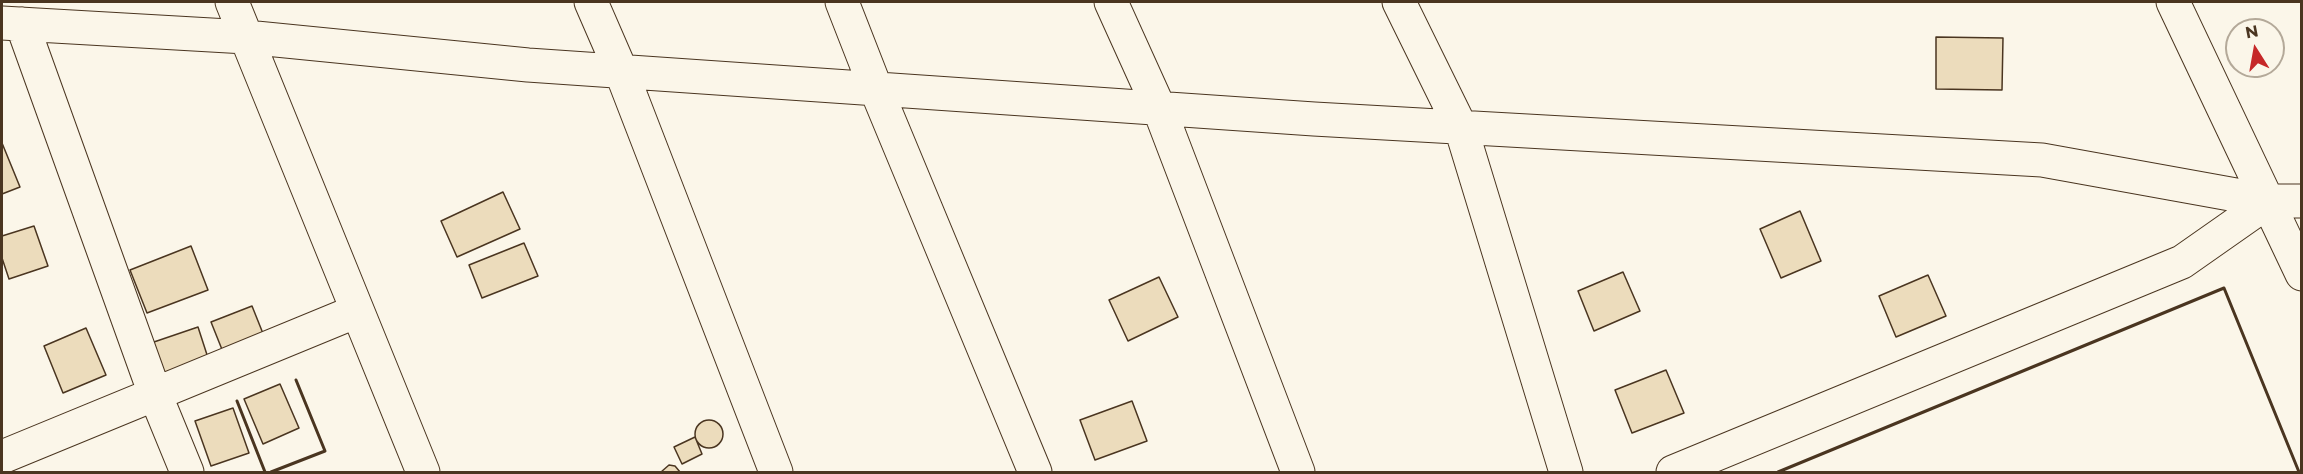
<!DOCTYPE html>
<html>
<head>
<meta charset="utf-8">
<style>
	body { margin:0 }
	#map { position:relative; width:2303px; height:474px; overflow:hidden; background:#fbf6e9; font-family:Montserrat,sans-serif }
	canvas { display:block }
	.frame { position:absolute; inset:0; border:3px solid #4a3520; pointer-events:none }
	.north { position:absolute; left:2225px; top:18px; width:60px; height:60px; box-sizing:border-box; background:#fbf6e9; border:2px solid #b4a999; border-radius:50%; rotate:349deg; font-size:16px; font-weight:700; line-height:24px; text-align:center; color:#4a3520 }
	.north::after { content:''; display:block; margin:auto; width:21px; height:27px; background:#c62828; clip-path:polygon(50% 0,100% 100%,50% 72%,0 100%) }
</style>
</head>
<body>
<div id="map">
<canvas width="2303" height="474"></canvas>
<div class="frame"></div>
<div class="north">N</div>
</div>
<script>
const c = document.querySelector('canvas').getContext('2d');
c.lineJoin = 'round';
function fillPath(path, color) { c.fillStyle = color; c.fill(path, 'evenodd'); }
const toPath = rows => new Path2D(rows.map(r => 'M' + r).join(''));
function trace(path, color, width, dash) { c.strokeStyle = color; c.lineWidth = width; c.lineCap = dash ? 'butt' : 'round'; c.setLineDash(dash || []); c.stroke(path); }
const building = toPath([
	[1936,37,2003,38,2002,90,1936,89,1936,37],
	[2,143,20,187,2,194,2,143],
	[503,192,520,229,457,257,441,221,503,192],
	[1800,211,1821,261,1781,278,1760,229,1800,211],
	[34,226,48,266,9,279,2,258,2,236,34,226],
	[524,243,538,276,482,298,469,265,524,243],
	[191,246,208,290,147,313,130,270,191,246],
	[1623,272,1640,311,1594,331,1578,291,1623,272],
	[1928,275,1946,316,1896,337,1879,296,1928,275],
	[1159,277,1178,317,1128,341,1109,300,1159,277],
	[252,306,266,341,225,357,211,322,252,306],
	[198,327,210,364,163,380,151,343,198,327],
	[86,328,106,375,63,393,44,346,86,328],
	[1666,370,1684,413,1632,433,1615,390,1666,370],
	[280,384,299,428,263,444,244,399,280,384],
	[1132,401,1147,441,1095,460,1080,420,1132,401],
	[233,408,249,453,211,466,195,421,233,408],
	'695 434a14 14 0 1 1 28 0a14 14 0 1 1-28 0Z',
	[695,437,702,454,682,464,674,447,695,437],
	[669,465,675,466,680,472,661,472,669,465]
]);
fillPath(building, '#ecdcbc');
trace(building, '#4a3520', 1.5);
const minor = toPath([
	[232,2,423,472],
	[591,2,621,71,776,472],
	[842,2,876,89,1035,472],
	[1111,2,1159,108,1298,472],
	[1399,2,1461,128,1566,472],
	[2173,2,2302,274],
	[2,23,246,37,528,65,1314,119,2042,160,2269,201,2302,201],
	[22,24,155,394,187,472],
	[2,457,357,311],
	[1673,472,2182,262,2269,201]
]);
trace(minor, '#4a3520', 35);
trace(minor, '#fbf6e9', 33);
trace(toPath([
	[237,401,265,472],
	[271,472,325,451,296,380],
	[1778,472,2224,288,2299,472]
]), '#4a3520', 3);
</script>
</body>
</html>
